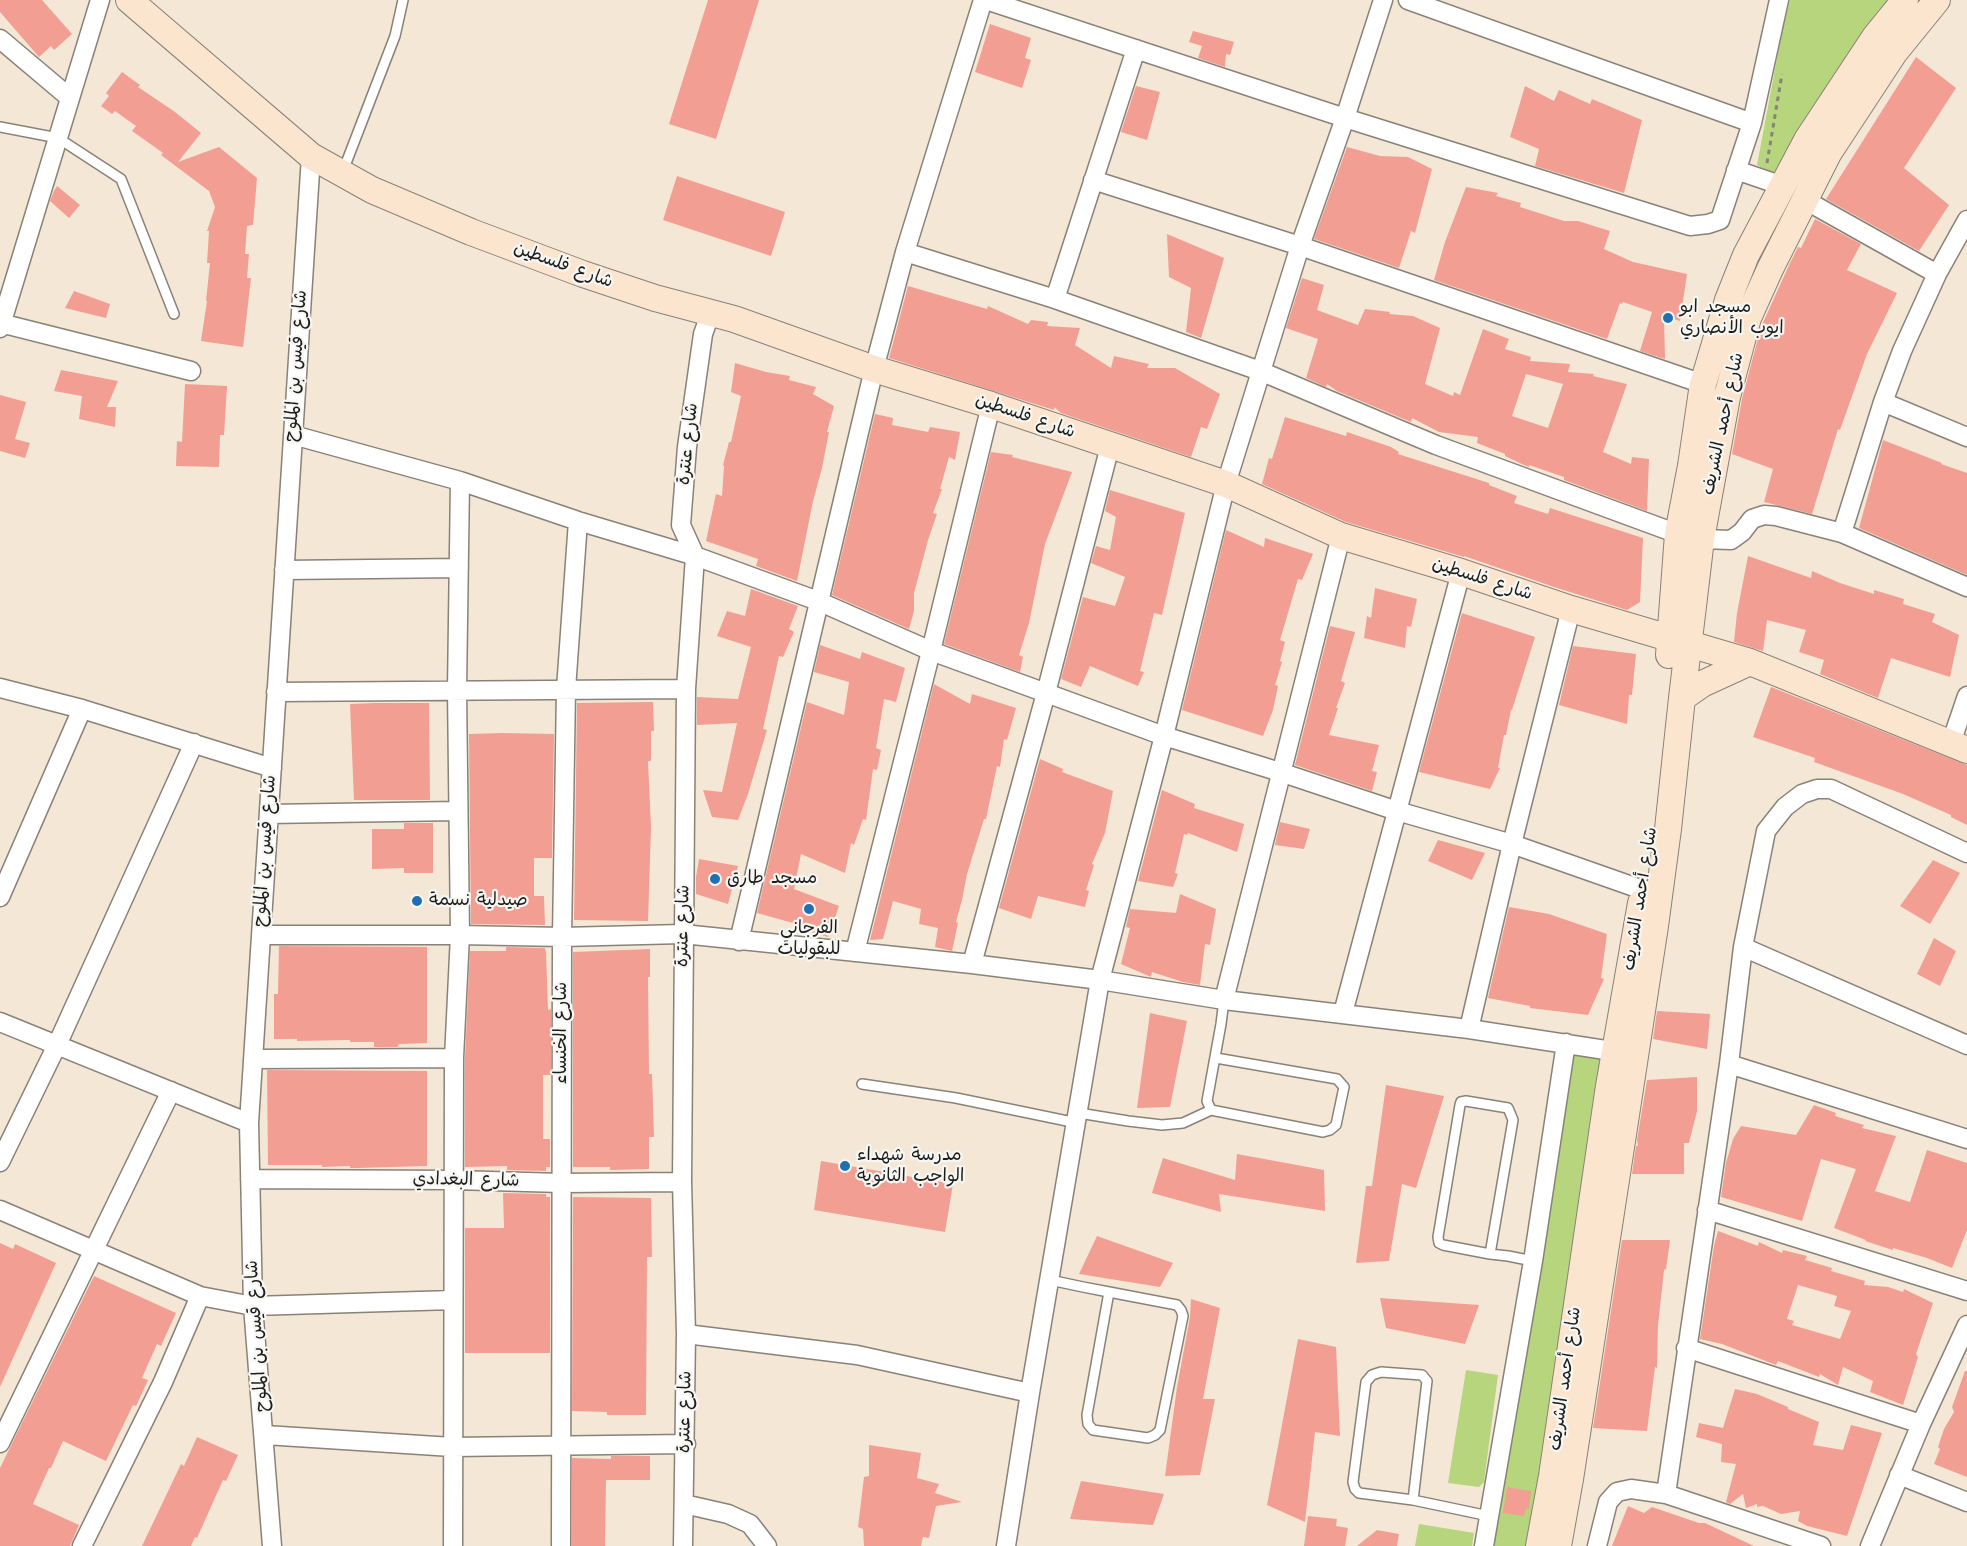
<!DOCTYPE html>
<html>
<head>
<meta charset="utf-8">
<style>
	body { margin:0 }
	canvas { display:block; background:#f4e7d5 }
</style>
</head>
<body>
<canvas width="1967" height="1546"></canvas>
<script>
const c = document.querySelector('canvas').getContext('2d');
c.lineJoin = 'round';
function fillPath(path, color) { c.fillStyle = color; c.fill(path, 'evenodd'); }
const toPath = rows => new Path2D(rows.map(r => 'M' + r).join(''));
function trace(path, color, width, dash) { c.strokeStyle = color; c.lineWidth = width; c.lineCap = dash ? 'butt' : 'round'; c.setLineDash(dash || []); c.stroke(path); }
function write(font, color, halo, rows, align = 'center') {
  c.font = font + ' "Architects Daughter","Playpen Sans Arabic",sans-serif'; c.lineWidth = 4.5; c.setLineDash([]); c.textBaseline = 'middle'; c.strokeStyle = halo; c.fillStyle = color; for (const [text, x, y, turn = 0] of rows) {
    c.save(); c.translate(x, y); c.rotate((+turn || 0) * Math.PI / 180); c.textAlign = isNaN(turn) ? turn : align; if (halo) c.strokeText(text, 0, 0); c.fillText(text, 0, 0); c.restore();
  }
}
fillPath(toPath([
	[1790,0,1892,0,1822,100,1773,174,1757,165,1782,32],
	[1566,1043,1616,1051,1539,1546,1484,1546],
	[1466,1370,1498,1375,1484,1482,1479,1487,1448,1483],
	[1419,1524,1474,1533,1472,1546,1415,1546]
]), '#b6d57d');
fillPath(toPath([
	[0,0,42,0,72,34,54,50,51,46,39,57,0,12],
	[708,0,759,0,716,139,669,124],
	[990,24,1031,38,1025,58,1031,60,1022,88,975,72],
	[1193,31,1234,42,1230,55,1226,54,1225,67,1198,58,1202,46,1189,42],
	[1916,57,1956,88,1904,168,1949,205,1919,251,1826,199],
	[122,72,140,85,138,87,175,112,201,133,178,162,219,147,257,178,253,225,247,226,245,254,249,254,247,278,251,278,243,347,201,341,207,301,206,301,210,263,207,263,209,231,207,231,215,207,209,191,161,155,163,153,132,131,136,126,115,111,112,114,101,106,109,96,106,93],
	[1136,86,1160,92,1147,140,1121,132],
	[1525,86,1554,101,1559,90,1590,104,1592,99,1642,120,1624,193,1535,166,1539,149,1510,137],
	[1347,147,1380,156,1408,157,1432,169,1415,233,1411,231,1399,268,1314,239],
	[677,176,785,212,771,256,663,220],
	[57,186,80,205,69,218,50,201,54,191],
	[1466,187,1498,193,1496,196,1521,203,1520,207,1564,221,1578,221,1610,231,1604,249,1633,262,1687,274,1680,321,1664,316,1665,359,1640,351,1652,312,1623,302,1622,304,1620,303,1607,339,1434,280,1445,242],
	[1815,219,1861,244,1847,270,1897,293,1867,354,1840,430,1838,429,1812,514,1764,502,1773,469,1732,454,1742,399,1761,327,1790,263,1798,247,1801,248],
	[1167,234,1224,258,1201,338,1186,332,1191,288,1169,277],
	[1302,278,1324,285,1317,310,1358,325,1365,309,1390,312,1389,314,1413,316,1440,328,1425,384,1453,396,1454,392,1460,395,1483,329,1509,339,1505,349,1531,357,1530,361,1570,364,1568,372,1594,374,1593,376,1627,384,1603,452,1631,464,1632,457,1649,459,1647,511,1564,480,1564,477,1529,465,1529,467,1524,465,1505,456,1505,454,1477,443,1478,437,1439,432,1412,418,1411,422,1337,391,1327,384,1326,387,1306,378,1318,339,1286,328],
	[1526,374,1563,384,1548,428,1512,416],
	[908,286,987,309,988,306,1028,324,1031,320,1048,322,1047,326,1080,328,1075,345,1111,368,1114,356,1149,364,1147,368,1175,368,1220,394,1207,429,1201,427,1191,457,1061,413,1054,407,1054,410,889,358],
	[74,291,110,304,106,318,65,308],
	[735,363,766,372,790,376,789,380,816,387,813,394,834,406,827,432,829,432,822,468,813,501,797,581,756,566,758,559,706,541,716,494,722,496,724,466,723,465,729,442,731,442,741,396,731,392],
	[61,370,118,381,107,407,116,407,115,427,79,419,82,396,54,391],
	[185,384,227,386,224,435,220,435,219,467,176,466,177,441,182,442],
	[0,395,26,402,15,439,30,443,25,458,0,451],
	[875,414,893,418,892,425,928,432,930,427,960,432,955,460,949,457,940,489,942,489,933,513,937,514,928,540,914,593,914,611,909,629,832,595],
	[1285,417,1346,436,1347,432,1391,447,1399,452,1398,454,1489,483,1489,485,1517,496,1514,503,1548,514,1550,508,1643,538,1640,602,1627,610,1554,587,1464,556,1464,557,1346,522,1262,484,1269,458,1272,459],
	[1883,440,1942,463,1941,464,1967,473,1967,575,1859,528],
	[991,452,1013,455,1012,457,1072,472,1045,544,1029,623,1019,655,1023,657,1020,672,944,644],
	[1110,490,1185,513,1162,615,1154,613,1140,671,1144,672,1138,686,1090,666,1081,687,1061,679,1083,597,1115,606,1125,577,1091,563,1096,546,1110,550,1116,517,1105,511],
	[1226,530,1264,547,1265,538,1313,554,1302,580,1298,579,1280,640,1285,642,1280,661,1282,662,1275,685,1278,686,1273,710,1263,736,1182,710],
	[1748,556,1811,578,1812,571,1840,583,1874,594,1874,590,1904,599,1903,604,1935,614,1932,622,1959,635,1950,677,1891,658,1878,698,1820,674,1824,660,1799,652,1806,630,1767,620,1763,651,1734,642,1737,613],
	[1375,588,1417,599,1411,627,1407,626,1405,648,1364,638,1367,616,1371,618],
	[751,589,798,606,789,629,794,632,783,657,779,656,763,729,767,730,748,794,738,820,712,817,703,790,722,792,737,723,697,725,697,697,738,699,751,647,717,636,727,611,745,616],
	[1462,613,1535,637,1512,710,1511,710,1506,735,1504,735,1498,768,1500,768,1490,789,1419,772],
	[1330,626,1355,632,1341,681,1345,683,1336,708,1338,708,1329,735,1379,745,1372,771,1377,772,1372,791,1295,765],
	[820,645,860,659,862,652,905,668,896,702,884,699,876,748,881,750,877,770,873,769,866,820,863,819,854,845,851,843,845,873,801,854,794,889,839,906,828,937,793,927,793,923,757,913,807,702,844,715,849,682,814,672],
	[1573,646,1636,654,1632,695,1629,695,1627,724,1559,705],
	[934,684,970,704,972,694,1016,708,1007,740,1004,739,1000,767,997,766,986,819,984,819,967,874,962,900,956,922,958,923,952,951,935,947,938,928,919,924,921,909,893,901,883,939,870,940],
	[1771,687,1967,765,1967,825,1951,817,1951,815,1903,794,1814,762,1815,758,1753,737],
	[653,702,654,731,651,731,651,761,648,761,651,827,648,921,574,920,577,703],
	[376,703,429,703,430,800,354,800,350,704],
	[503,733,554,734,552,858,534,858,534,896,544,896,545,925,471,924,469,734],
	[1040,759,1063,769,1062,772,1113,791,1105,833,1092,864,1094,865,1086,890,1089,891,1085,907,1038,896,1031,919,999,908],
	[1162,790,1195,804,1194,808,1244,824,1237,852,1188,833,1187,835,1184,834,1175,873,1178,874,1173,887,1138,881],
	[1280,822,1310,829,1304,849,1275,845],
	[404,823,433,823,433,873,404,873,404,868,372,869,372,829,404,829],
	[1438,840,1485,853,1472,880,1428,861],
	[699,859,738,866,728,904,696,894,696,877],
	[1933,860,1960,873,1930,924,1900,906],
	[1180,894,1216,909,1210,945,1205,944,1200,985,1183,982,1152,972,1151,977,1121,964,1130,928,1126,927,1130,909,1176,913],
	[1509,907,1549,914,1607,934,1601,978,1604,979,1588,1015,1530,1008,1530,1006,1488,998],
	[1934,938,1956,951,1940,986,1917,974],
	[279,946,427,947,427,1043,399,1044,397,1047,374,1047,374,1042,350,1042,350,1040,297,1041,297,1039,274,1039,274,994,278,994],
	[506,947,545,948,546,952,548,1010,551,1009,551,1075,543,1075,543,1139,550,1139,550,1167,546,1167,546,1171,507,1170,507,1166,465,1167,465,1058,470,951,506,951],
	[650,949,650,977,648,977,649,1074,652,1074,654,1137,649,1137,649,1169,610,1170,610,1167,573,1167,573,952],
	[1657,1011,1710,1014,1707,1049,1653,1039],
	[1150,1013,1187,1021,1170,1107,1137,1108],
	[267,1070,427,1071,427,1166,357,1168,350,1168,350,1166,322,1167,322,1165,268,1165],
	[1697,1077,1697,1111,1689,1143,1684,1143,1684,1174,1632,1174,1636,1146,1638,1146,1637,1140,1647,1080],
	[1386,1085,1444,1096,1416,1188,1402,1184,1389,1261,1356,1263,1366,1186,1372,1186],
	[1814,1105,1836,1113,1835,1116,1864,1125,1862,1128,1896,1136,1875,1191,1910,1202,1927,1150,1967,1163,1967,1230,1952,1268,1927,1258,1893,1248,1893,1250,1865,1241,1866,1240,1834,1228,1856,1169,1821,1159,1802,1221,1721,1197,1726,1163,1733,1139,1741,1126,1796,1135],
	[1237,1154,1324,1170,1325,1211,1219,1194,1221,1212,1152,1193,1163,1158,1235,1180],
	[821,1161,953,1184,945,1232,814,1210],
	[503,1193,546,1194,546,1197,550,1197,550,1353,465,1353,465,1228,504,1228],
	[573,1197,651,1198,652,1257,647,1257,646,1415,607,1415,607,1412,572,1411],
	[1718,1231,1758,1246,1759,1242,1782,1253,1783,1250,1807,1256,1805,1260,1832,1268,1831,1271,1865,1281,1864,1285,1888,1287,1903,1292,1904,1289,1933,1303,1916,1354,1918,1357,1903,1405,1870,1392,1873,1381,1843,1367,1838,1385,1820,1374,1819,1377,1778,1361,1776,1365,1722,1344,1700,1339,1714,1246],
	[1798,1285,1837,1296,1834,1306,1851,1311,1840,1339,1792,1325,1794,1321,1787,1319],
	[1097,1236,1173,1263,1160,1287,1079,1274],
	[1622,1240,1670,1240,1666,1269,1664,1270,1658,1325,1657,1368,1655,1367,1647,1431,1593,1428],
	[0,1243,13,1249,15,1244,56,1263,0,1387],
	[94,1276,176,1313,161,1346,157,1344,142,1378,148,1380,136,1406,133,1405,106,1461,63,1441,51,1468,49,1468,33,1504,79,1525,70,1546,0,1546,0,1468],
	[1380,1298,1479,1305,1465,1344,1386,1328],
	[1191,1299,1220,1308,1203,1399,1215,1399,1200,1475,1165,1476,1177,1387,1190,1317],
	[1298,1339,1336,1347,1340,1436,1315,1432,1305,1522,1267,1505],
	[1965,1371,1967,1371,1967,1477,1934,1464,1940,1449,1938,1447,1944,1429,1954,1412,1952,1407],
	[1735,1389,1757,1394,1788,1407,1788,1409,1819,1422,1813,1445,1843,1450,1851,1425,1882,1433,1847,1536,1807,1526,1798,1521,1800,1511,1781,1514,1763,1506,1757,1507,1757,1504,1746,1508,1743,1494,1730,1504,1726,1502,1736,1464,1721,1462,1722,1444,1696,1437,1699,1423,1723,1428],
	[197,1437,238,1455,226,1481,223,1480,197,1538,195,1537,191,1546,142,1546,181,1464,184,1466],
	[869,1445,921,1453,917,1478,939,1484,935,1493,962,1502,936,1506,929,1538,923,1537,921,1546,864,1546,863,1529,858,1527,864,1477,869,1476],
	[611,1456,650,1456,650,1480,606,1480,605,1546,572,1546,572,1458,611,1459],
	[1081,1481,1164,1494,1153,1525,1070,1519],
	[1507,1487,1531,1491,1529,1509,1526,1509,1524,1516,1503,1513],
	[1628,1506,1644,1513,1652,1507,1699,1523,1705,1523,1754,1546,1612,1546],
	[1308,1516,1337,1519,1336,1526,1348,1528,1345,1546,1304,1546],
	[1377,1530,1399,1534,1397,1546,1357,1546]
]), '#f39e92');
const lane = toPath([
	[0,127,58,138,121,179,174,314],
	[343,171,395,36,403,0],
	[1216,1058,1337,1079,1344,1087,1336,1125,1330,1130,1323,1132,1211,1110,1207,1101,1221,1024,1224,1000],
	[862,1084,956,1098,1077,1123],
	[1079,1113,1128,1121,1162,1125,1183,1123,1211,1110],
	[1490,1254,1513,1120,1508,1108,1466,1101,1461,1102,1460,1105,1438,1237,1439,1243,1443,1245,1490,1254,1508,1256,1533,1261],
	[1050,1280,1083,1287,1109,1292,1177,1305,1181,1310,1183,1316,1160,1430,1155,1435,1148,1438,1093,1430,1088,1424,1087,1415,1109,1292],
	[1413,1500,1427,1381,1422,1375,1381,1372,1372,1375,1366,1382,1353,1482,1355,1489,1359,1493,1413,1500,1489,1516]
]);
const street = toPath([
	[986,0,1345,118,1690,226,1708,224,1720,220,1752,123,1779,0],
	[1408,0,1752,123],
	[0,39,70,98],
	[1736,170,1783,186],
	[1093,180,1300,246,1703,384],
	[1805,200,1937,274],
	[905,252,1055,299,1260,371,1436,445,1678,534],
	[1055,299,1136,49],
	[0,323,191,371],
	[0,328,100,0],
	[1883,402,1967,437],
	[293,435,460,481,578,521,695,556,818,601,931,651,1164,736,1280,772,1397,811,1512,844,1643,890,1660,892],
	[1842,533,1883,402,1902,351,1937,274,1967,220],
	[1701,539,1731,540,1742,532,1752,519,1764,515,1776,516,1842,533,1967,587],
	[284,570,459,568],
	[0,688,82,709,272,768],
	[276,692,686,689],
	[1951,743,1967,696],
	[269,814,457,811],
	[0,897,82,709],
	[261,935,460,935,562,937,683,934,972,964,1100,980,1224,1000,1469,1029,1625,1053],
	[739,941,874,369,905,252,983,0],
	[1743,947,1967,1045],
	[855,952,931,651,991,405],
	[972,964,1046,693,1110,446],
	[1224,1000,1341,536],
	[1343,1013,1461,572],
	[0,1022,249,1123],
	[1469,1029,1512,844,1571,609],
	[253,1059,454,1058],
	[1729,1064,1967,1139],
	[0,1162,57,1045,194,743],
	[250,1179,454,1180,562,1183,682,1182],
	[0,1210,200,1296,253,1306,453,1300],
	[1707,1210,1967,1291],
	[686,1334,857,1355,1030,1393],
	[1686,1348,1921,1424],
	[265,1435,452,1447,686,1444],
	[0,1443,171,1091],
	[1899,1475,1967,1502],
	[1666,1494,1729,1064,1743,947,1766,831,1785,807,1802,794,1817,789,1831,789,1967,853],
	[684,1504,728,1514,750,1524,767,1546],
	[82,1546,163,1382,200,1296],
	[272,1546,253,1306,249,1123,311,156],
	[453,1546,454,1058,460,935,457,690,460,481],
	[561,1546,562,937,566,689,578,521],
	[683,1546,686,1334,682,1182,686,689,695,556,681,525,687,447,703,334,711,312],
	[1006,1546,1030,1393,1100,980,1164,736,1226,484,1300,246,1345,118,1383,0],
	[1484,1546,1533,1261,1566,1043],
	[1597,1546,1608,1502,1617,1492,1631,1489,1666,1494,1821,1546],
	[1870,1546,1921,1424,1967,1325]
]);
const secondary = toPath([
	[129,0,311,156,372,190,471,232,583,274,655,298,734,319,874,369,991,405,1226,484,1341,536,1461,572,1571,609,1750,662,1967,750],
	[1669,655,1678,534,1691,466,1703,384,1728,300,1746,255,1807,140,1875,37,1905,0],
	[1682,698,1702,684,1750,662],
	[1539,1546,1552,1476,1609,1086,1641,903],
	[1558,1546,1570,1479,1655,926,1668,829,1682,698,1701,539,1727,397,1748,318,1770,269,1829,152,1894,53,1937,0]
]);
trace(lane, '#888278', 12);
trace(street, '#888278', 21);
trace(secondary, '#888278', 28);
trace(toPath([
	[1767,163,1782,74]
]), '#888278', 3, [4.5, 4.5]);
trace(lane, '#fff', 9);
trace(street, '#fff', 18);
trace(secondary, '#fce5cf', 26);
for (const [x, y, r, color] of [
	[1668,318,6,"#1f6fb2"],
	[715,879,6,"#1f6fb2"],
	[417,901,6,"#1f6fb2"],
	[809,909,6,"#1f6fb2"],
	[845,1166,6,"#1f6fb2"]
]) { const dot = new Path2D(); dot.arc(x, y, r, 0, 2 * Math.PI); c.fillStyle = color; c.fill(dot); trace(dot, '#f6f6f2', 2); }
write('18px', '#1c1c1c', '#f6f6f2', [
	["شارع فلسطين",563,266,20],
	["شارع قيس بن الملوح",297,366,-86],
	["شارع فلسطين",1025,417,19],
	["شارع أحمد الشريف",1724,424,-78],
	["شارع عنترة",689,444,-84],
	["شارع فلسطين",1482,580,18],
	["شارع قيس بن الملوح",266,851,-86],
	["شارع أحمد الشريف",1641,899,-81],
	["شارع عنترة",684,926,-89],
	["شارع الخنساء",562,1033,-90],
	["شارع البغدادي",466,1181,1],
	["شارع قيس بن الملوح",258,1336,-94],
	["شارع أحمد الشريف",1566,1379,-82],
	["شارع عنترة",686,1412,-89]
]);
write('18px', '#1c1c1c', '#f6f6f2', [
	["مسجد ابو",1680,308],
	["ايوب الأنصاري",1680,329],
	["مسجد طارق",727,879],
	["صيدلية نسمة",429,901],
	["الفرجاني",809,929,"center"],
	["للبقوليات",809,950,"center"],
	["مدرسة شهداء",857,1156],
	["الواجب الثانوية",857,1177]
], 'left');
</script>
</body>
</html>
